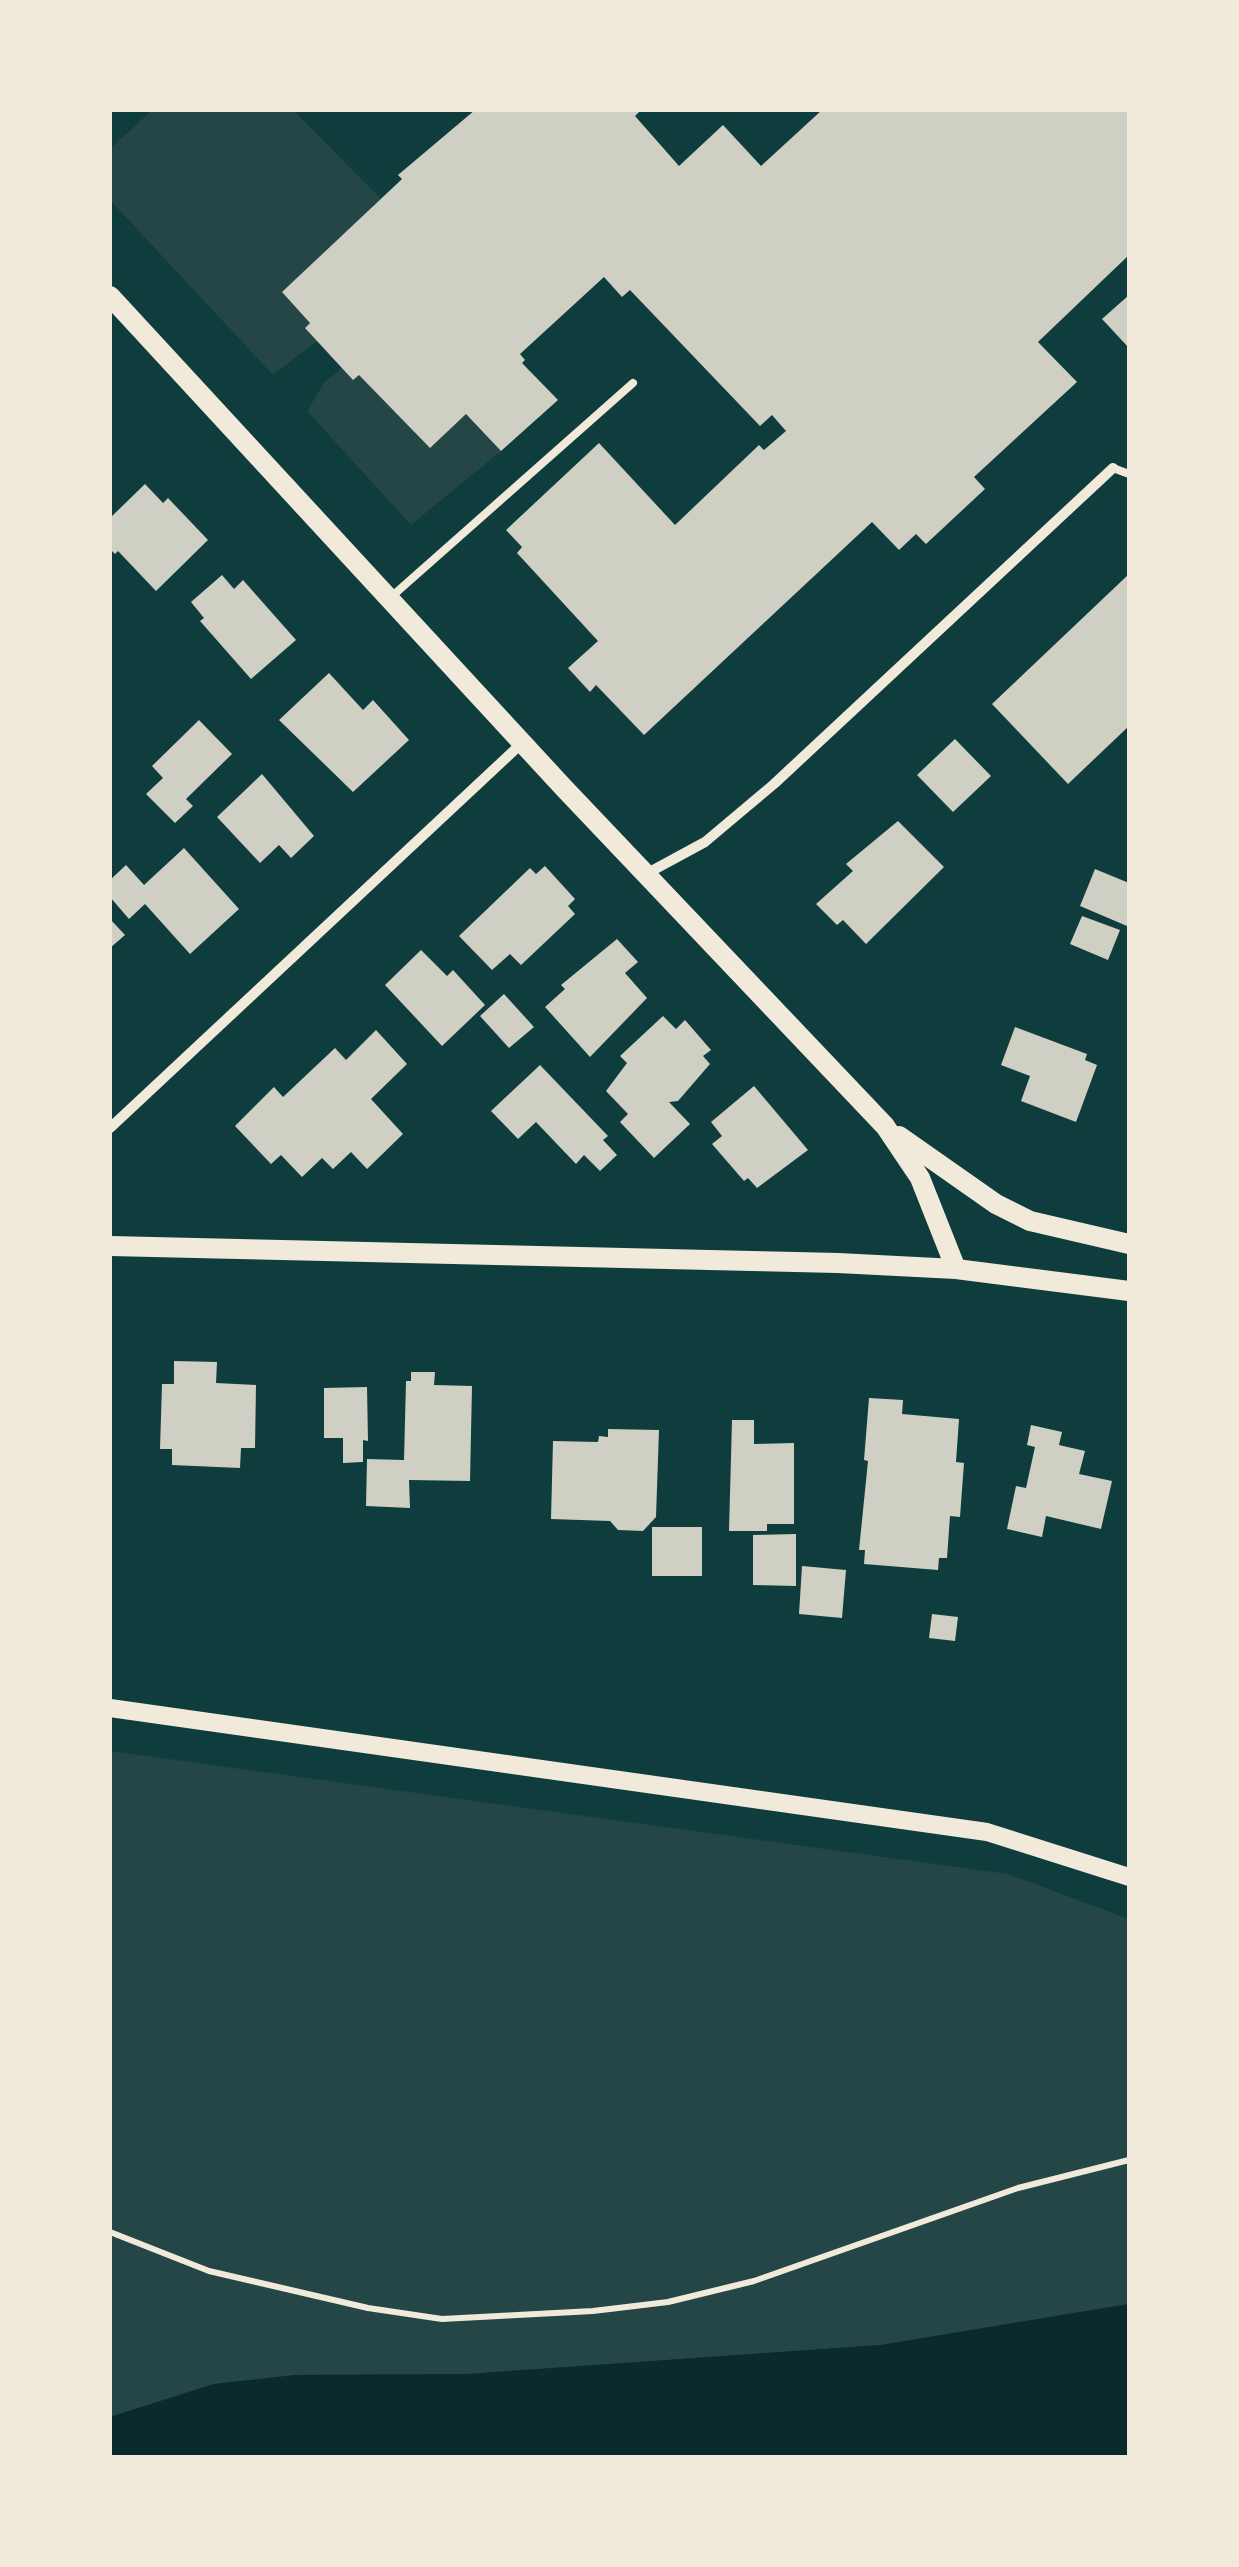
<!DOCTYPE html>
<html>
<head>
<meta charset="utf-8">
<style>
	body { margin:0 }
	#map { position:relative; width:1239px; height:2567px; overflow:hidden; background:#0f3d3e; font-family:Arial,sans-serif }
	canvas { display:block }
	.frame { position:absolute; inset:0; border:112px solid #f1e9da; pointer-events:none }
</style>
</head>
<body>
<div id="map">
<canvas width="1239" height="2567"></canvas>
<div class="frame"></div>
</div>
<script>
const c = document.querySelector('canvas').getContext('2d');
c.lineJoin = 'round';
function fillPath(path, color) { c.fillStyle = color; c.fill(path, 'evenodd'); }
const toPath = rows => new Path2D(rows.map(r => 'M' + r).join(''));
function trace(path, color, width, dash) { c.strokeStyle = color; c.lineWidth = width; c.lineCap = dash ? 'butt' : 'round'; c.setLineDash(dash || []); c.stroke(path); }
fillPath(toPath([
	[152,110,293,110,381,199,282,292,310,323,305,328,317,341,273,375,110,200,110,149],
	[342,368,359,375,430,447,466,414,501,451,411,525,307,411,324,383],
	[110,1751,1008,1874,1129,1919,1129,2304,881,2345,467,2374,296,2375,214,2384,110,2417]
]), '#244646');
fillPath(toPath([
	[1129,2304,1129,2457,110,2457,110,2417,214,2384,296,2375,467,2374,881,2345]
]), '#0a2a2b');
fillPath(toPath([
	[475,110,641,110,635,116,679,166,723,125,761,166,822,110,1129,110,1129,255,1038,342,1077,382,974,477,985,489,926,544,916,534,899,550,872,522,644,735,596,685,590,692,568,668,598,641,517,553,522,547,506,530,599,443,675,525,759,445,764,450,786,431,772,415,760,426,630,290,622,297,604,277,520,354,525,360,522,363,558,400,501,451,466,414,430,448,359,375,353,380,305,328,310,323,282,292,402,179,398,175],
	[1129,295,1129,348,1102,319],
	[145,484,163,503,168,498,208,540,156,591,118,551,115,554,110,549,110,518],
	[1129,574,1129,726,1068,784,992,704],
	[222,575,234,589,243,580,296,640,251,679,200,621,204,618,191,602],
	[329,673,363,710,373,700,409,740,353,792,279,720],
	[199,720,232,754,186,799,193,806,175,823,146,794,163,778,152,766],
	[955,739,991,776,953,812,917,775],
	[262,774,314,836,291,858,279,845,260,863,217,817],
	[898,821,944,867,866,944,843,920,837,925,816,904,853,871,846,864],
	[184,848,239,909,190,954,145,904,129,919,110,897,110,880,126,865,144,885],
	[545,866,575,899,568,906,575,914,521,965,510,954,492,970,459,936,530,868,536,874],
	[1095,869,1129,883,1127,926,1080,906],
	[1082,916,1120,930,1108,960,1070,944],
	[110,919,125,935,110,948],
	[617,939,638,962,625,973,647,998,590,1057,545,1007,565,989,561,985],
	[421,950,447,976,453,970,485,1005,442,1046,385,985],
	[504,994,534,1027,509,1048,480,1016],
	[663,1016,676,1029,685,1020,711,1050,703,1056,710,1064,678,1101,669,1102,690,1124,654,1158,620,1122,628,1114,606,1091,627,1063,620,1056],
	[1015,1027,1087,1054,1085,1060,1097,1065,1076,1122,1021,1101,1030,1076,1001,1065],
	[376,1030,407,1064,371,1099,403,1134,367,1169,351,1152,333,1169,322,1158,302,1177,281,1155,271,1164,235,1126,274,1087,283,1097,335,1048,346,1060],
	[540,1065,608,1136,603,1140,617,1155,600,1171,584,1155,576,1164,536,1122,518,1139,491,1111],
	[754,1086,808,1150,757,1188,748,1178,744,1181,712,1144,722,1136,711,1122],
	[174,1361,217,1362,216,1383,256,1385,255,1448,241,1448,240,1468,172,1465,172,1449,160,1449,162,1384,174,1384],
	[411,1372,435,1372,434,1385,472,1386,470,1481,409,1480,410,1508,366,1506,367,1459,404,1460,406,1381,411,1381],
	[367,1387,368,1441,363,1440,363,1462,343,1463,343,1438,324,1438,324,1388],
	[869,1398,903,1400,902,1414,959,1419,956,1462,964,1463,960,1517,950,1516,947,1558,939,1558,938,1570,864,1564,865,1550,859,1550,868,1461,864,1460],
	[732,1420,754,1420,754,1444,794,1443,794,1524,767,1524,767,1531,729,1531],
	[1031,1425,1062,1432,1059,1445,1085,1451,1079,1474,1112,1481,1101,1529,1046,1516,1042,1537,1007,1529,1016,1486,1026,1488,1035,1447,1027,1445],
	[608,1429,659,1430,656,1517,643,1531,618,1530,610,1521,551,1519,553,1441,598,1442,599,1436,608,1437],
	[652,1527,702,1527,702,1576,652,1576],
	[796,1534,796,1586,753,1585,753,1535],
	[802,1566,846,1570,842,1618,799,1614],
	[932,1614,958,1617,955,1641,929,1638]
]), '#cfcfc3');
trace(toPath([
	[110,2232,209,2271,368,2308,442,2319,593,2311,668,2302,754,2281,1018,2188,1129,2160]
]), '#f1e9da', 6);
trace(toPath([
	[1113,468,1129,474],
	[390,598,633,383]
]), '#f1e9da', 8);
trace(toPath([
	[646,874,705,842,774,784,1113,468],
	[110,1128,522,743]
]), '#f1e9da', 10);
trace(toPath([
	[110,1708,987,1832,1129,1877]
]), '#f1e9da', 18);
trace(toPath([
	[110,296,563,787,885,1126,920,1178,956,1269],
	[899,1136,996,1204,1030,1221,1129,1244],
	[110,1246,838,1263,956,1269,1129,1291]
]), '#f1e9da', 20);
</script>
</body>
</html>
